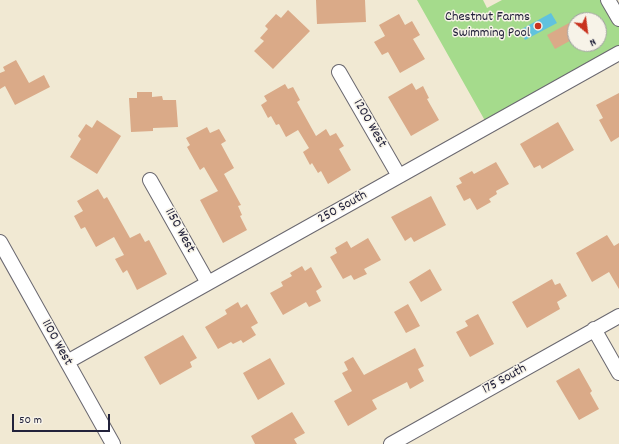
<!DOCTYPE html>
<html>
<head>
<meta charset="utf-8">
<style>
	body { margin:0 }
	#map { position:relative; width:619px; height:444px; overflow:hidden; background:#f1e9d3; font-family:Dekko,sans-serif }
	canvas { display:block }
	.north { position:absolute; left:567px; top:12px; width:40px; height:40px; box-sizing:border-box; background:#f7f3e8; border:1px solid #a29fa3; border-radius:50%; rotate:151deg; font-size:11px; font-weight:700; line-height:16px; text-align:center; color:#22223b }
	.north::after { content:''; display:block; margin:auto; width:14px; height:18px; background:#c8321e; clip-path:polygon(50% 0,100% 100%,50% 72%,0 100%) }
	.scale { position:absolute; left:12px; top:414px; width:98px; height:18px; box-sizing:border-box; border:2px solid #22223b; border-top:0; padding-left:5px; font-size:12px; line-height:14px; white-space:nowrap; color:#22223b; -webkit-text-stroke:3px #f7f3e8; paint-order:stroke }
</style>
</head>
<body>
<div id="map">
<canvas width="619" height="444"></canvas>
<div class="north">N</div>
<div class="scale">50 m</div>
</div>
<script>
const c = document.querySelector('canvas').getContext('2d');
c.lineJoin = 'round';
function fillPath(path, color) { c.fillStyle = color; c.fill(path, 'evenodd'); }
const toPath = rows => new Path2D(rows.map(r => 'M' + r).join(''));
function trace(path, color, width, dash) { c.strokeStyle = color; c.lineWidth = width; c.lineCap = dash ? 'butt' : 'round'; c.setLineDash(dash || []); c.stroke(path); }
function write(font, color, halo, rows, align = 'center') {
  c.font = font + ' Dekko,sans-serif'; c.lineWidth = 3; c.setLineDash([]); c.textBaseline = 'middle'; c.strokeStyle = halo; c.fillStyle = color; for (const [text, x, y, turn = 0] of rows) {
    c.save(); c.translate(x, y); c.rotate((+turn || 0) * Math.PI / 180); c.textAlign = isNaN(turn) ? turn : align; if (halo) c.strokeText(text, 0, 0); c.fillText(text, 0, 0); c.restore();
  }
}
fillPath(toPath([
	[417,0,483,0,487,8,502,0,608,0,619,19,619,53,488,126],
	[575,20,599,20,599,44,575,44]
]), '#a5db8c');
fillPath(toPath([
	[551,13,557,23,525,40,520,30]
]), '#60c2de');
fillPath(toPath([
	[316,0,365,0,366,22,317,24],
	[288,10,310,31,273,69,254,51,264,41,260,38,268,29,265,26,276,14,281,18],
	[399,14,405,25,412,21,420,35,413,39,425,59,400,73,388,52,382,55,374,42,385,36,379,25],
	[569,23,575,34,575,38,555,49,547,35],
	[16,60,29,83,44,75,50,87,15,105,5,86,0,89,0,73,5,71,3,67],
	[412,83,416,90,423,86,429,98,427,99,439,120,411,136,388,97],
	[285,84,288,89,293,87,300,100,297,102,316,136,326,129,330,136,336,133,344,146,339,149,351,170,328,184,321,171,318,173,312,163,310,165,303,152,309,148,298,130,286,137,279,124,276,125,271,116,268,118,261,105,267,101,264,96],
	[137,92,152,92,152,97,162,96,163,100,176,100,178,127,153,128,153,131,131,132,129,98,137,98],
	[619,93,619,137,611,142,599,120,603,118,596,105],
	[97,120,121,136,97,174,70,157,81,139,78,136,86,124,92,128],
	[558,122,574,150,542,169,540,165,534,168,520,144],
	[207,127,210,133,219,129,226,141,221,144,234,168,224,174,241,205,238,206,242,215,240,216,247,230,223,243,200,200,218,191,204,167,200,170,187,147,190,145,186,138],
	[496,162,509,184,496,191,497,194,489,199,491,202,477,210,470,198,464,201,456,186,462,183,459,178,472,171,474,174],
	[98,189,104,199,107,197,130,238,140,233,145,242,149,240,167,274,137,290,127,270,123,273,115,259,124,255,114,237,96,247,85,227,81,229,74,216,83,211,77,201],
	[431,196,446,225,414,242,411,237,405,241,391,217],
	[607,235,614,246,619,243,619,289,609,272,592,282,576,253],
	[368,238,381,260,364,269,367,274,354,280,351,275,343,279,330,257,337,253,335,248,347,241,351,248],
	[302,266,305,271,311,267,322,287,316,291,321,301,309,307,306,302,283,315,270,293,283,286,281,282,292,276,290,273],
	[430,269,442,290,421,302,409,282],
	[552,279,555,285,560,283,567,296,557,302,560,309,527,328,512,302],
	[238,302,241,308,247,304,258,323,251,327,256,335,243,343,241,340,233,344,231,342,218,349,205,327,227,314,225,310],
	[408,304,420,326,406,333,394,312],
	[478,314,494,344,470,357,456,332,468,326,465,321],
	[183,335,197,358,190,362,192,367,160,385,144,357],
	[415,348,424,366,418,369,424,381,410,389,407,382,372,400,377,409,348,426,334,401,352,391,342,373,348,370,344,362,353,357,364,375],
	[270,358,285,384,258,400,243,373],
	[579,368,592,391,590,393,599,409,579,420,556,381],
	[292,412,305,433,294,439,297,444,255,444,251,436]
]), '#daaa88');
const minor = toPath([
	[608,0,619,19],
	[339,72,399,176],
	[150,180,208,283],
	[0,242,113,444],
	[594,329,619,373],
	[67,362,619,53],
	[391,444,619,316]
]);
trace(minor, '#6a6870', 16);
trace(minor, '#fff', 14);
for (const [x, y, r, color] of [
	[538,26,4,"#c8321e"]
]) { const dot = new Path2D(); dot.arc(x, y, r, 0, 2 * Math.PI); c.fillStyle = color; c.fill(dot); trace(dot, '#f7f3e8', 1.5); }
write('14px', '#22223b', '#f7f3e8', [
	["Chestnut Farms",530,18],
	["Swimming Pool",530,34]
], 'right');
write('14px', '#22223b', '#f7f3e8', [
	["1200 West",369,124,60],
	["250 South",343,208,-29],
	["1150 West",179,231,61],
	["1100 West",56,343,61],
	["175 South",505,380,-29]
]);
</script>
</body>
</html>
